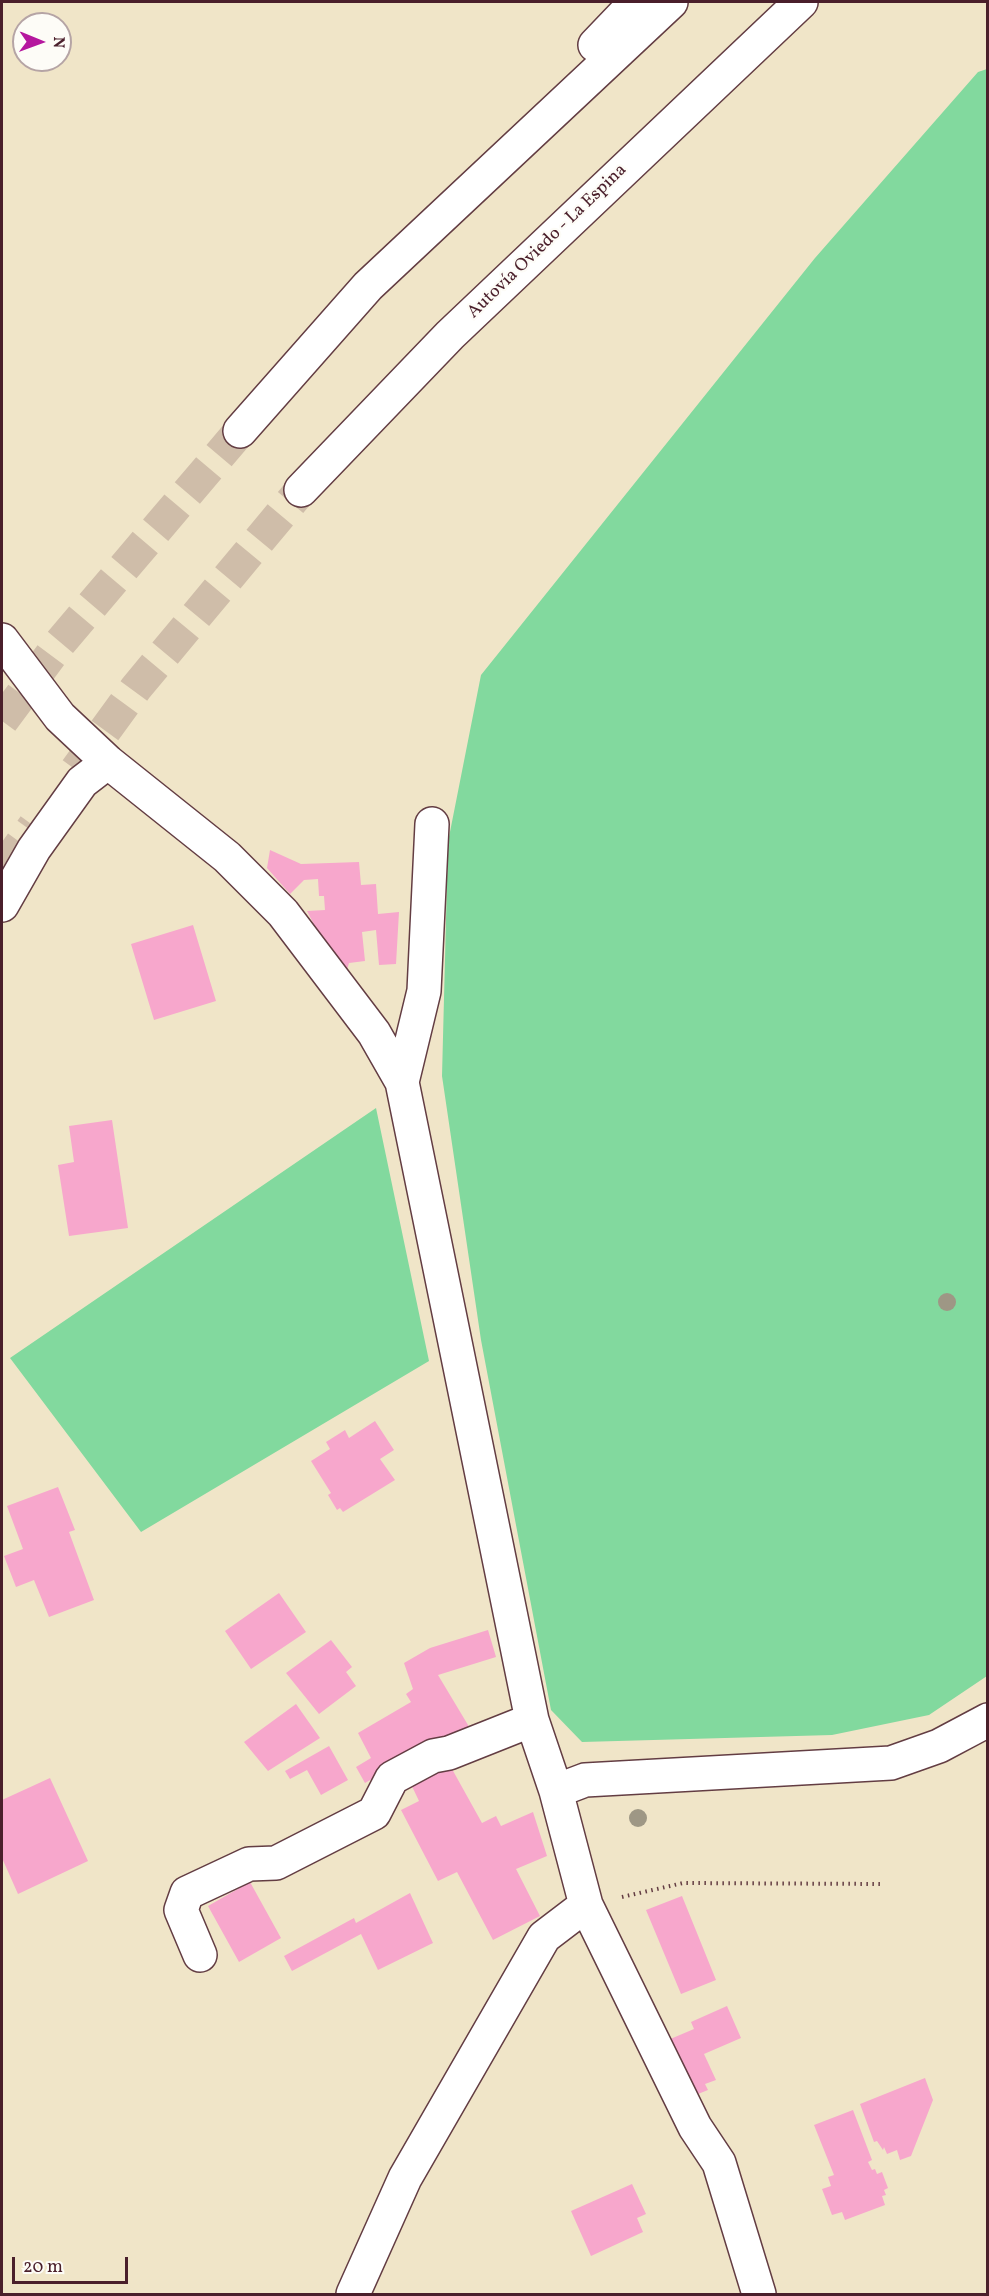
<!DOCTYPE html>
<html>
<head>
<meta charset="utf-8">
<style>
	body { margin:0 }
	#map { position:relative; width:989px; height:2296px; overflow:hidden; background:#f0e5c8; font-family:Vollkorn,serif }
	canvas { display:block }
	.frame { position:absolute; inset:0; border:3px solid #4a1f2b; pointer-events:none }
	.north { position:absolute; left:12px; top:12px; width:60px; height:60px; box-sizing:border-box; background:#fdfcf7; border:2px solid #b5a4a5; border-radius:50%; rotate:91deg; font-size:16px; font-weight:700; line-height:24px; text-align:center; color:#4a1f2b }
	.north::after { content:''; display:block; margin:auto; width:21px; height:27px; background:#b5179e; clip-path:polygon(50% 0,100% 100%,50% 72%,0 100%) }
	.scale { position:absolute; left:12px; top:2257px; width:116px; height:27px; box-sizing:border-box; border:3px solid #4a1f2b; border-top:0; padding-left:8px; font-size:18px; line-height:21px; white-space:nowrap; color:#4a1f2b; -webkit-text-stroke:4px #fdfcf7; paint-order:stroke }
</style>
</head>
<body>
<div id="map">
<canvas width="989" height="2296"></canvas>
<div class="frame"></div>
<div class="north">N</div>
<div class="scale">20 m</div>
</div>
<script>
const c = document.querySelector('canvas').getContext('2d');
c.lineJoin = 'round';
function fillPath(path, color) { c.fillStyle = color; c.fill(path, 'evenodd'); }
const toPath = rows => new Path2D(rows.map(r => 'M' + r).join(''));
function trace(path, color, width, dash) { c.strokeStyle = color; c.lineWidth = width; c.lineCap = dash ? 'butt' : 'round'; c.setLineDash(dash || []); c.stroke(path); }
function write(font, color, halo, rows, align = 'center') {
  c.font = font + ' Vollkorn,serif'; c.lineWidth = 4.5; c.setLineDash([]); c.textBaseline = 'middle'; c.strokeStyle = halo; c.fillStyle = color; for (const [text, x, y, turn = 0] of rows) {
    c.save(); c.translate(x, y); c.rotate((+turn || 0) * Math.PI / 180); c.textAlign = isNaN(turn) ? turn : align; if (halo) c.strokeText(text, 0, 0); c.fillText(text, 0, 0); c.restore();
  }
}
fillPath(toPath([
	[987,69,987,1676,929,1715,832,1735,582,1742,551,1710,481,1340,442,1076,448,842,481,675,815,258,978,72],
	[376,1108,429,1361,141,1532,10,1358]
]), '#82d99e');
fillPath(toPath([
	[270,850,301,864,359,862,361,885,376,884,378,914,399,912,396,964,379,965,376,930,362,932,365,961,349,963,346,973,329,954,307,911,325,910,324,896,319,896,318,879,304,880,290,894,267,868],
	[193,925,216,1001,154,1020,131,944],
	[112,1120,128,1228,69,1236,58,1165,74,1162,69,1126],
	[375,1421,394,1450,380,1459,395,1480,343,1512,340,1508,337,1510,328,1495,331,1493,311,1461,330,1449,326,1442,345,1430,349,1438],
	[58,1487,75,1530,69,1532,94,1600,49,1617,34,1580,16,1587,4,1556,23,1549,7,1506],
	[279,1593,306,1632,251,1669,225,1631],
	[488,1630,496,1657,438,1675,471,1730,434,1743,365,1783,356,1767,371,1758,358,1733,411,1702,406,1694,413,1689,404,1663,430,1648],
	[331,1640,352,1667,346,1672,356,1686,319,1714,286,1673],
	[296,1704,320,1738,268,1771,244,1742],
	[329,1746,348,1780,321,1795,307,1770,290,1779,285,1771],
	[447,1760,482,1823,496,1816,501,1826,533,1812,547,1856,516,1869,540,1916,493,1940,457,1872,438,1881,401,1810,419,1801,409,1780],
	[50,1778,88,1861,18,1894,2,1858,2,1800],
	[250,1882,281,1938,239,1962,208,1906],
	[410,1893,433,1943,378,1970,361,1934,292,1971,284,1956,354,1918,356,1923],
	[682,1896,716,1980,681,1994,646,1910],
	[727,2006,741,2038,704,2054,716,2080,705,2084,708,2090,698,2094,695,2088,689,2091,668,2040,694,2029,691,2022],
	[925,2078,933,2100,911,2156,900,2160,897,2150,887,2154,884,2147,883,2150,877,2141,874,2142,860,2104],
	[853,2110,872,2160,868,2162,872,2170,875,2169,877,2174,882,2172,888,2188,884,2190,886,2195,882,2196,885,2205,845,2220,842,2212,832,2215,822,2189,831,2186,828,2177,834,2175,814,2125],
	[632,2184,646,2214,637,2218,643,2232,591,2256,571,2211]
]), '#f7a7cc');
trace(toPath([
	[2,721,59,644,240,431],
	[76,770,136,688,301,490],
	[2,870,34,826]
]), '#cfbda9', 33, [33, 16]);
const minor = toPath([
	[2,640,60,717,108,762,227,857,283,913,374,1033,402,1082,532,1720,556,1791,586,1905,695,2127,719,2163,759,2294],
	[2,905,34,849,82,782,108,762],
	[402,1082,424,991,432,824],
	[556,1791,585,1780,891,1763,939,1746,988,1720],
	[200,1955,181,1910,187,1893,249,1864,276,1863,374,1813,392,1778,433,1756,449,1753,532,1720],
	[353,2294,405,2178,544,1937,586,1905]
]);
const highway = toPath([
	[595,45,636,2],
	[240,431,368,286,671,2],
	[301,490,450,335,801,2]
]);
trace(minor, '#633d43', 36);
trace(highway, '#633d43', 36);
trace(toPath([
	[622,1897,683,1883,881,1884]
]), '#633d43', 4, [1.5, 4.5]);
trace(minor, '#fff', 33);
trace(highway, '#fff', 33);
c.fillStyle = '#9e9785';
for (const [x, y] of [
	[947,1302],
	[638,1818]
]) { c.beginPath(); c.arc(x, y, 9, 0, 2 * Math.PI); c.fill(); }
write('18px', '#4a1f2b', '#fdfcf7', [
	["Autovía Oviedo - La Espina",548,242,-44]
]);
</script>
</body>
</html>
